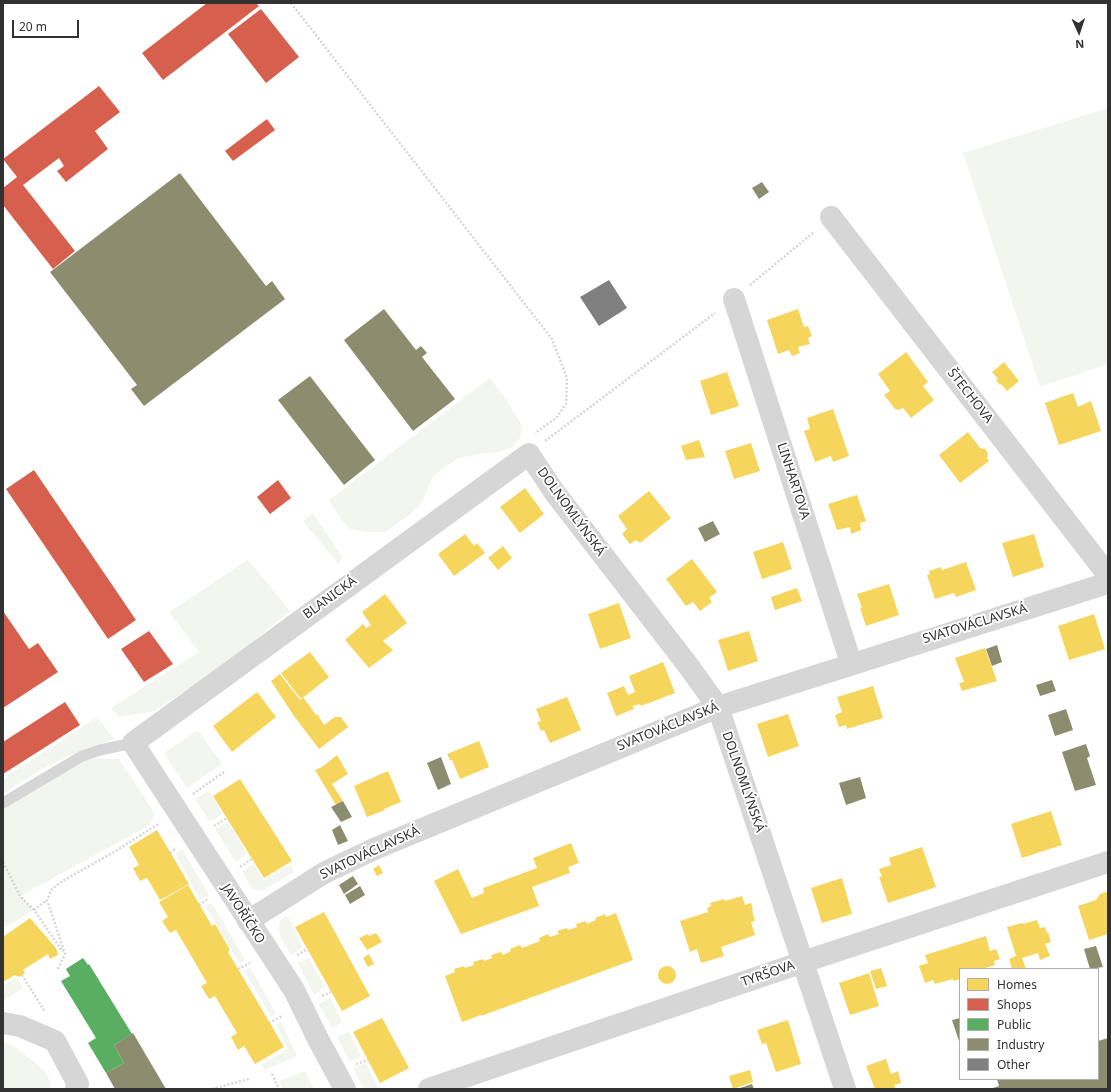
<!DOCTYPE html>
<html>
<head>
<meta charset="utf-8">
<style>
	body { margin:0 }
	#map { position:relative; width:1111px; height:1092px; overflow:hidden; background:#fff; font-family:"Noto Sans",sans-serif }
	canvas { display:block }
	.frame { position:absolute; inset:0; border:4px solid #323232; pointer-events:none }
	.legend { position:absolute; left:959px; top:968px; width:140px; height:112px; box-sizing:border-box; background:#fff; border:1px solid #adadad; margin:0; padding:5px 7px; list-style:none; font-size:12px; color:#323232 }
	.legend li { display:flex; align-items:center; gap:8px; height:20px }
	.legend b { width:20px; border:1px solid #adadad }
	.north { position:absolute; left:1059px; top:12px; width:40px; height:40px; -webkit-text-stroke:3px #fff; paint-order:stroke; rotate:177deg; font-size:11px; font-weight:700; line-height:16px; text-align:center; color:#323232 }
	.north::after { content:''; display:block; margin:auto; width:14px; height:18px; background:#323232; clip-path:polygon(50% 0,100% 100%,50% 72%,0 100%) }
	.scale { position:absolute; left:12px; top:20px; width:67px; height:18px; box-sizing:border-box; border:2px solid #323232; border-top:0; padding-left:5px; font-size:12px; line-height:14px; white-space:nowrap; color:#323232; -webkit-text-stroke:3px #fff; paint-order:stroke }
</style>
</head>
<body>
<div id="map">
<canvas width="1111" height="1092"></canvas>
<div class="frame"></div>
<ul class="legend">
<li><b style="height:11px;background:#f6d55c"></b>Homes</li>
<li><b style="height:11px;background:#d6604d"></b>Shops</li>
<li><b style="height:11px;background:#5aae61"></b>Public</li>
<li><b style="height:11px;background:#8c8c6e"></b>Industry</li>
<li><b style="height:11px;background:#808080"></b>Other</li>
</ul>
<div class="north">N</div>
<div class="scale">20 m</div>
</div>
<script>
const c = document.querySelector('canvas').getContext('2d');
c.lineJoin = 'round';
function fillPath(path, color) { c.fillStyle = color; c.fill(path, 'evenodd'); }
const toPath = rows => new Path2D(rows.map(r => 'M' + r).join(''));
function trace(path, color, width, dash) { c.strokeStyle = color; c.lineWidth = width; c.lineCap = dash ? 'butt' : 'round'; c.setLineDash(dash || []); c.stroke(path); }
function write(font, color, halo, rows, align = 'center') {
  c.font = font + ' "Noto Sans",sans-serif'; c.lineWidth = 4; c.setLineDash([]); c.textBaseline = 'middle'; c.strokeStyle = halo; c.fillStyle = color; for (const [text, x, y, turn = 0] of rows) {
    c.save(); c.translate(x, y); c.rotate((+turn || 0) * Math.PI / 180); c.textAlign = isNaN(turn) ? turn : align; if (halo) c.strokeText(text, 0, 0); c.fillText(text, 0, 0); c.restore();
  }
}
fillPath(toPath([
	[1108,108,1108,364,1040,387,963,153],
	[490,378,508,402,522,426,521,437,512,447,499,452,478,454,459,458,444,467,432,478,420,506,386,532,368,532,350,529,340,518,329,500],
	[313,513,342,556,339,565,303,521],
	[248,560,290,611,216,672,154,711,119,717,111,708,199,652,169,612],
	[97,717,114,739,82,750,42,769,3,794,3,779],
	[198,730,222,764,187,788,164,753],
	[83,758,119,759,155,814,150,825,20,896,34,910,3,928,3,805],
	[209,791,223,814,210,822,195,799],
	[228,822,247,853,236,862,215,829],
	[182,849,209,895,200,900,175,854],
	[253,864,264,880,291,864,294,872,262,891,252,889,242,871],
	[212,903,245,960,239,963,205,906],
	[287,915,303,947,291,955,280,936,279,929,280,921],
	[309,958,325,987,314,995,298,963],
	[250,967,276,1014,271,1016,244,971],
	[16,977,23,988,3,1001,3,986],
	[330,998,342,1022,332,1028,319,1004],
	[281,1022,297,1056,265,1070,261,1065,288,1049,276,1024],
	[349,1032,361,1056,350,1062,337,1037],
	[3,1042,15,1047,44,1070,50,1081,51,1089,3,1089],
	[366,1063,379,1089,364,1089,353,1068],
	[305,1071,314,1089,283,1089,279,1081]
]), '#f2f6ee');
fillPath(toPath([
	[798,309,804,327,808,326,812,336,808,338,810,344,798,347,800,353,792,356,789,350,778,354,767,320],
	[906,352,928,382,923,386,934,400,911,418,903,408,899,410,895,409,884,395,890,391,878,374],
	[1004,362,1019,381,1007,391,1001,384,1000,385,996,380,998,379,992,372],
	[727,372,739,406,711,415,700,381],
	[1073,393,1078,407,1091,401,1101,431,1059,445,1045,403],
	[833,409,849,456,833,462,831,456,815,462,804,431,810,429,807,418],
	[968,432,980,448,985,449,988,453,987,458,989,461,960,483,939,455],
	[699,440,705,457,686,460,681,446],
	[751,443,760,471,734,479,725,451],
	[525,488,544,514,520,533,500,507],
	[649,491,671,518,640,543,636,540,630,544,622,534,627,529,618,516],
	[857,495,866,521,860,523,861,530,851,534,850,527,837,530,828,504],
	[465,534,474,546,477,543,485,553,454,576,438,554],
	[1034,534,1044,567,1013,577,1002,543],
	[783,542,792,569,762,579,753,552],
	[503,546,512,558,498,570,488,558],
	[692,559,717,592,709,598,712,602,700,611,693,602,686,606,666,579],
	[966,562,976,590,956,597,954,593,935,599,927,575,930,574,929,571,941,567,942,570],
	[889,584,899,615,866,626,860,608,862,608,857,594],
	[797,588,802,601,775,610,771,597],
	[385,594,407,623,383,641,393,650,369,668,345,640,363,624,366,628,371,625,362,612],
	[619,603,631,638,600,649,588,614],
	[1094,614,1105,649,1069,660,1058,626],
	[749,631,758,661,728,671,718,640],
	[985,648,997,681,962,691,959,683,964,682,955,658],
	[310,652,329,677,304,697,300,698,281,673],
	[663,662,675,693,641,706,640,704,633,706,634,709,616,716,607,693,624,686,628,695,635,692,629,676],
	[280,674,300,700,303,697,316,715,318,715,324,725,335,717,341,717,348,727,319,749,294,716,271,681],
	[873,686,883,718,847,729,846,725,839,727,835,715,842,712,837,697],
	[257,692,276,717,232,752,213,726],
	[567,697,581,730,550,743,544,730,541,731,537,722,541,721,536,709],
	[788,714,799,746,768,757,757,724],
	[479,741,489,767,460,779,452,760,450,760,447,754],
	[337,755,348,774,332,784,343,801,336,805,315,770,322,767],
	[388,771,401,802,384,809,385,810,367,817,354,786],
	[240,779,292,861,264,878,213,796],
	[1051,811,1062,845,1022,858,1011,824],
	[157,830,189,884,160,900,147,878,140,881,133,868,139,865,129,847],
	[571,843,579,863,568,867,570,873,532,887,539,906,461,934,434,881,458,869,472,898,484,893,483,888,537,868,533,858],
	[922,847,936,887,888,903,879,877,882,877,879,869,891,865,889,858],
	[379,865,383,873,377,876,373,869],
	[842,878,852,914,822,923,811,888],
	[188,885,212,926,215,924,230,950,228,952,284,1047,255,1064,244,1046,238,1050,231,1037,237,1033,215,996,209,999,201,986,207,983,176,930,170,933,162,921,168,917,159,902],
	[1106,892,1108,893,1108,934,1089,940,1078,906,1096,900,1100,894],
	[742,896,745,905,751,903,753,910,752,911,755,921,751,922,755,935,721,947,724,956,701,963,697,949,690,952,680,921,708,912,707,908,711,906,710,903,724,899,725,901],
	[324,912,370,996,342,1011,295,927],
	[616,913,633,960,481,1016,481,1015,462,1022,445,976,455,972,454,969,464,966,465,968,474,965,473,962,483,959,484,961,492,958,491,955,501,952,503,955,511,951,510,949,520,945,522,948,540,941,539,938,548,934,550,937,559,934,557,931,567,928,568,930,577,927,576,924,586,921,587,924,596,920,595,918,605,914,606,917],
	[30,918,56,948,58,955,50,959,48,954,23,970,25,973,19,977,15,975,3,982,3,937],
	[1037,920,1040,928,1045,927,1047,933,1048,932,1051,942,1045,944,1050,956,1040,960,1038,953,1022,958,1026,969,1012,969,1009,959,1016,956,1007,927,1022,923,1023,924],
	[376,933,382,942,367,950,359,938,368,934,369,936],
	[986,936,990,951,996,949,1000,959,994,961,995,965,982,969,960,969,960,979,954,981,953,979,935,984,933,980,925,983,919,966,928,963,925,955],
	[369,954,374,964,368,967,363,958],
	'658 975a9 9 0 1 1 18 0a9 9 0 1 1-18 0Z',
	[881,968,887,986,876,989,870,971],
	[869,973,879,1006,850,1015,839,983],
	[382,1018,409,1068,380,1083,353,1032],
	[788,1020,801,1064,776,1072,766,1043,762,1044,757,1030],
	[886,1059,891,1074,898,1071,901,1083,894,1085,896,1089,875,1089,866,1066],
	[750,1070,753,1082,733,1089,729,1076]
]), '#f6d55c');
fillPath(toPath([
	[207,3,256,3,259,6,163,80,142,53],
	[261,9,299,57,266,83,228,34],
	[99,86,120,112,95,131,108,149,66,182,57,171,64,166,59,158,23,185,75,251,53,269,3,205,3,188,17,177,3,159],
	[267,119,275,130,233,161,225,151],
	[34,470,136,620,108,639,6,489],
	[278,480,291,498,270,514,257,497],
	[3,611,29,649,38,643,58,672,3,708],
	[149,631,173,664,144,682,121,649],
	[65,702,80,725,3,774,3,742]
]), '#d6604d');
fillPath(toPath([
	[83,958,88,965,89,964,132,1034,114,1045,124,1063,106,1073,88,1043,96,1038,61,981,70,976,66,969]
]), '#5aae61');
fillPath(toPath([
	[180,173,266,286,272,281,285,299,144,406,131,389,137,385,50,272],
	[762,182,769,192,759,199,752,188],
	[384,309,416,350,421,346,427,353,422,357,455,399,413,431,344,340],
	[310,376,375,460,344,485,278,400],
	[713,521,720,534,705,542,698,528],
	[997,645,1002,662,992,666,986,649],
	[1052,680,1056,691,1040,696,1036,685],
	[1066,709,1073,730,1055,736,1048,715],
	[1086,744,1090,756,1087,758,1096,785,1075,791,1062,752],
	[441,757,451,784,438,790,427,763],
	[860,777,866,798,846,805,839,783],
	[343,801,352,817,341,822,331,807],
	[340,825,348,841,338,845,332,830],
	[353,876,358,884,344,894,339,885],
	[360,886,365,895,350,904,345,895],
	[1096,946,1103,967,1090,969,1084,949],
	[960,1018,960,1044,952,1020],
	[133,1033,166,1089,115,1089,106,1073,124,1063,114,1045],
	[1108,1038,1108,1089,990,1089,999,1086,997,1079,1098,1079,1098,1041],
	[752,1084,754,1089,737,1089]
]), '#8c8c6e');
fillPath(toPath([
	[609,280,627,308,599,326,580,297]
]), '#808080');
trace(toPath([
	[291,3,552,339,567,378,566,404,556,418,535,433],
	[750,285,814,232],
	[545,441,715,313],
	[193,794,224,772],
	[214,826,227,818],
	[170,853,175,849],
	[3,862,20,896,34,910,63,952],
	[240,867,252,859],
	[199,905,209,898],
	[34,910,47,900],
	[297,955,307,949],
	[58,969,65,954,47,900,52,889,61,882,114,852,160,823],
	[238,969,250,963],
	[22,975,45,1012],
	[322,996,331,992],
	[269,1023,282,1016],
	[356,1064,368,1060],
	[272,1074,279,1089],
	[212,1089,249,1079]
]), '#d6d6d6', 2.5, [2, 2]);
trace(toPath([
	[3,803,82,756,100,750,133,743]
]), '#d6d6d6', 11);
trace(toPath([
	[831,217,1108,575],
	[734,299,851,663],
	[248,921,324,873,374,849,718,707,1108,583],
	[3,1023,20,1026,55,1041,78,1084,76,1089],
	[345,1089,319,1041,294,990,133,743,529,454,555,493,687,664,718,707,845,1089],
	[429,1089,815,958,1108,862]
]), '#d6d6d6', 22);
write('13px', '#323232', '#fff', [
	["ŠTECHOVA",970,396,52],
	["LINHARTOVA",793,481,72],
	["DOLNOMLÝNSKÁ",571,512,54],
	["BLANICKÁ",330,598,-36],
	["SVATOVÁCLAVSKÁ",975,624,-17],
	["SVATOVÁCLAVSKÁ",668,727,-22],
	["DOLNOMLÝNSKÁ",743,782,71],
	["SVATOVÁCLAVSKÁ",370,853,-25],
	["JAVOŘÍČKO",243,914,57],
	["TYRŠOVA",768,974,-19]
]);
</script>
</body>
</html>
